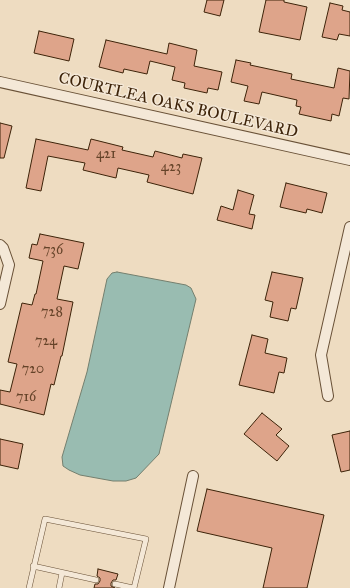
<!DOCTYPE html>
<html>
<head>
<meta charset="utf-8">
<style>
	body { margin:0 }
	canvas { display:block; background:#eedcc1 }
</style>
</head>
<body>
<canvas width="350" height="588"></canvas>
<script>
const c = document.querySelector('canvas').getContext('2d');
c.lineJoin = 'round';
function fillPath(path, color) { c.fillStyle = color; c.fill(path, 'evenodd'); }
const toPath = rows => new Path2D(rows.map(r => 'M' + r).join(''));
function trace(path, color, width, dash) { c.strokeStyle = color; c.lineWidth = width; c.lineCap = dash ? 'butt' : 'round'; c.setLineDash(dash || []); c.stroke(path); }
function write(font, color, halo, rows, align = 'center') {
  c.font = font + ' "IM FELL Great Primer",serif'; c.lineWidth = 3; c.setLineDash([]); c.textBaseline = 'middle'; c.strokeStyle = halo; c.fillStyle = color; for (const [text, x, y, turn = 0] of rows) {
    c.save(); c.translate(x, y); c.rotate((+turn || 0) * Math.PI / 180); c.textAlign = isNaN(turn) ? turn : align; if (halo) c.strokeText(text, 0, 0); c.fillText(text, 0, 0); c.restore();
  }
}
const water = toPath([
	[117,272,186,285,191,288,196,299,159,454,136,478,126,481,113,481,80,475,69,470,63,466,62,457,87,372,107,279,112,273,117,272]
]);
fillPath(water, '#99bcb1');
trace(water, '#747f6e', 1);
const building = toPath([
	[207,0,224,0,220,16,204,12,207,0],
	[266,0,284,0,284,2,307,7,300,40,259,32,266,0],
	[330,3,343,6,342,10,350,12,350,36,339,34,337,40,322,37,330,3],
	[39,31,74,39,69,61,34,53,39,31],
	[106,40,167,54,169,43,197,50,194,66,222,72,218,90,208,88,207,93,184,88,185,83,172,80,175,67,150,61,147,74,124,69,123,73,99,67,106,40],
	[236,60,251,63,250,65,292,74,291,79,334,88,338,68,350,71,349,99,343,98,339,116,332,114,331,121,299,114,301,107,296,106,297,100,262,92,259,104,244,101,248,86,231,82,236,60],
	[0,123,12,126,4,158,0,158,0,123],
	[36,139,88,150,91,139,123,147,122,150,153,157,155,151,182,158,183,154,202,158,193,194,147,182,149,175,118,168,116,178,83,170,85,163,48,156,41,191,26,188,36,139],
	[286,183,327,193,322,213,307,209,306,213,280,207,286,183],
	[238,190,254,195,249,214,255,215,252,229,217,220,221,206,233,210,238,190],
	[40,234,84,243,78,269,64,266,57,299,73,302,62,356,61,356,54,385,51,384,44,415,0,404,0,390,10,392,17,364,8,362,22,303,32,305,35,294,36,294,43,261,29,258,32,244,37,245,40,234],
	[272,272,303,278,296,309,291,308,288,321,270,317,273,302,265,300,272,272],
	[252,335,268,339,265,353,287,358,284,373,279,372,274,393,239,385,252,335],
	[262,413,282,429,276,435,289,446,277,461,244,434,262,413],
	[350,431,350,470,341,472,332,435,350,431],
	[0,439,23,444,18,469,0,465,0,439],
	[207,489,324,515,307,588,263,588,272,548,197,531,207,489],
	[98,569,118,574,116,580,113,580,111,583,111,586,115,588,94,588,95,584,98,584,100,581,100,578,97,576,98,569]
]);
fillPath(building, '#dea48a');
trace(building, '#3d2309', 1);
const service = toPath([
	[33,566,96,580],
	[115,584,133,588],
	[29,588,45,519,146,539,134,588],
	[59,588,62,573]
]);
const minor = toPath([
	[0,82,350,160],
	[0,245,3,248,9,265,0,304],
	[328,396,321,355,350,227],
	[169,588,193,476]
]);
trace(service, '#695137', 6);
trace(minor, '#695137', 12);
trace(service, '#f4e8d7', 5);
trace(minor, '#f4e8d7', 10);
write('14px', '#654329', null, [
	["421",106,155],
	["423",171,168],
	["736",53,251],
	["728",52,313],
	["724",46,342],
	["720",33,370],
	["716",26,398]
]);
write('16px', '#3d2309', '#f4e8d7', [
	["COURTLEA OAKS BOULEVARD",178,106,13]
]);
</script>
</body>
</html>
